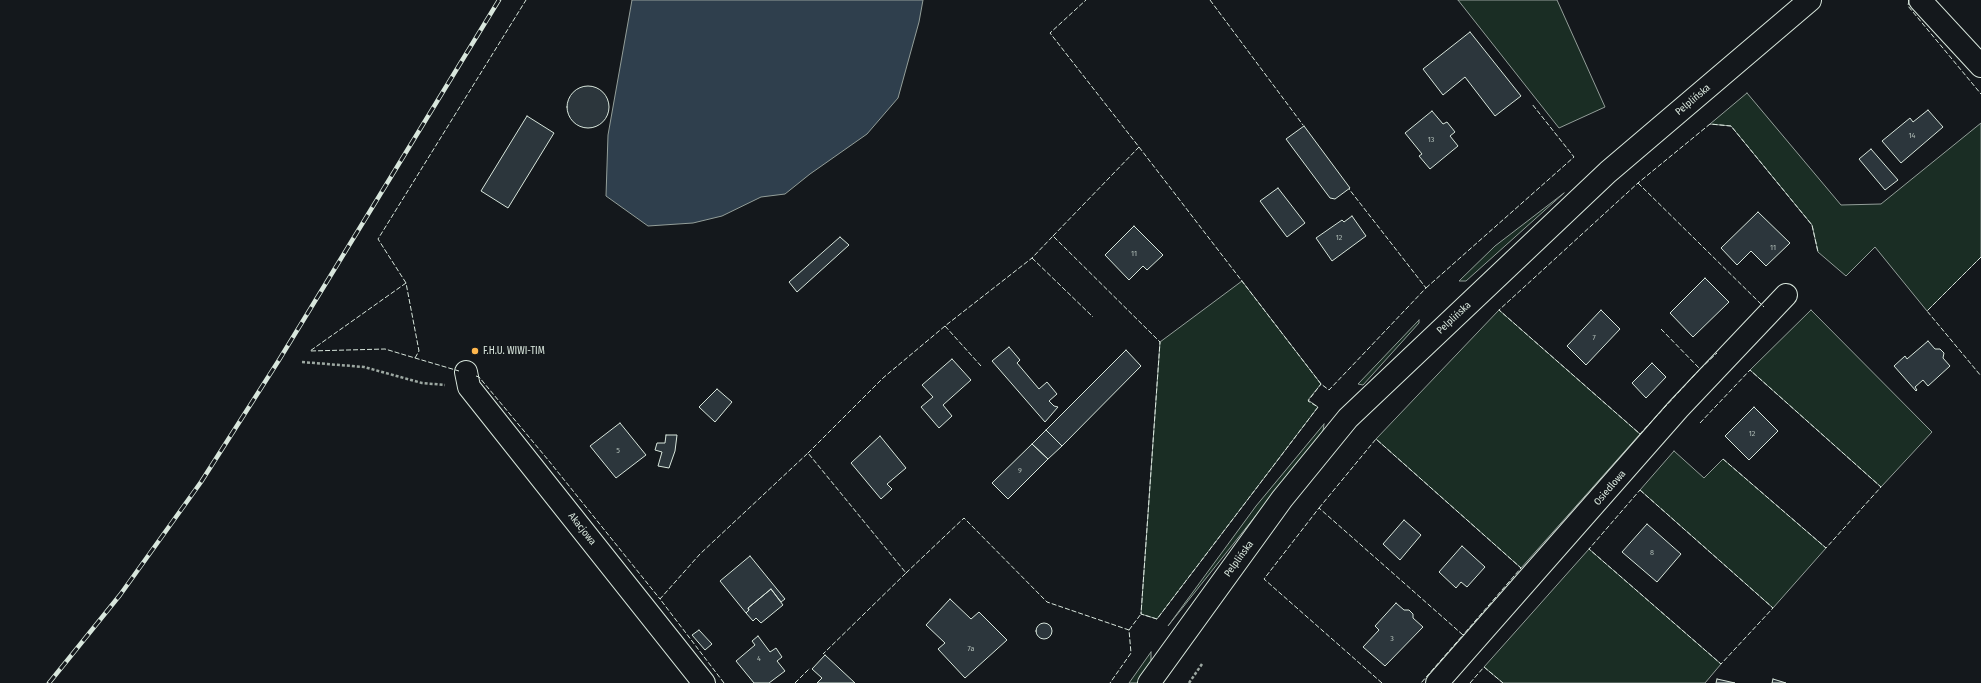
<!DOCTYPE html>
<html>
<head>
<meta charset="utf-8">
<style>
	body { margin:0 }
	canvas { display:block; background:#14181c }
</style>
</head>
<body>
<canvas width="1981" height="683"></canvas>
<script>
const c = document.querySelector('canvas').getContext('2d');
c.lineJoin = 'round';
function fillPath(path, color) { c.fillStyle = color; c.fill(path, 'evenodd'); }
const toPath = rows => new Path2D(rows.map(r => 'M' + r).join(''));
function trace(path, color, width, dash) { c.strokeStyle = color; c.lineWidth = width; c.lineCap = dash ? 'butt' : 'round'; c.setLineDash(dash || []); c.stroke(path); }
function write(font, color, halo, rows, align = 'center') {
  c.font = font + ' "Fira Sans Condensed",sans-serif'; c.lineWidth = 3; c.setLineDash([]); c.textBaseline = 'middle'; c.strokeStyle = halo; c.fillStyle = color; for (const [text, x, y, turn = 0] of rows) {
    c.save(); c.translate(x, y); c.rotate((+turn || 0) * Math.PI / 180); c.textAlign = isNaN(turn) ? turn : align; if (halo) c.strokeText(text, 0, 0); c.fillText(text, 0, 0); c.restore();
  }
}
const green = toPath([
	[1458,0,1557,0,1605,107,1559,128,1458,0],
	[1747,93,1841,205,1881,204,1981,123,1981,257,1927,311,1875,247,1846,276,1818,252,1812,225,1731,126,1710,124,1747,93],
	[1564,193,1466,281,1459,281,1495,246,1564,193],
	[1242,281,1321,384,1308,400,1318,407,1157,619,1141,614,1160,342,1242,281],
	[1499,310,1640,434,1521,568,1376,439,1499,310],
	[1811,310,1932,432,1881,487,1750,370,1811,310],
	[1419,320,1419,323,1363,385,1358,384,1419,320],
	[1324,424,1323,431,1168,626,1256,506,1324,424],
	[1674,451,1704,478,1723,459,1826,548,1773,608,1640,490,1674,451],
	[1589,549,1721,664,1705,683,1503,683,1484,667,1589,549],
	[1151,652,1151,662,1137,683,1129,683,1151,652]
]);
fillPath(green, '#1a2d24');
trace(green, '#939e99', 1);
const water = toPath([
	[632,0,923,0,919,22,898,98,867,134,810,174,785,194,761,197,722,216,693,223,648,226,606,196,608,135,632,0]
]);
fillPath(water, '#2f3f4d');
trace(water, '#939e99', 1);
const building = toPath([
	[1470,32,1521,96,1495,116,1465,77,1443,95,1423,69,1470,32],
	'567 107a21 21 0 1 1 42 0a21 21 0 1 1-42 0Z',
	[1928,110,1943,127,1901,163,1882,141,1910,118,1913,122,1928,110],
	[1432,111,1443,124,1447,122,1455,132,1450,136,1458,146,1430,169,1419,156,1422,154,1405,133,1432,111],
	[527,116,554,133,508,208,481,191,527,116],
	[1304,126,1350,188,1335,199,1330,198,1286,139,1304,126],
	[1871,149,1898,180,1885,190,1859,159,1871,149],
	[1278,188,1305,223,1287,237,1260,201,1278,188],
	[1758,212,1790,243,1766,266,1751,251,1737,265,1721,248,1758,212],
	[1352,216,1366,236,1332,261,1316,238,1342,220,1344,222,1352,216],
	[1134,226,1163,255,1147,270,1143,266,1129,280,1105,255,1134,226],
	[840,237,849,245,797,292,789,282,840,237],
	[1705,278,1729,302,1693,337,1670,313,1705,278],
	[1601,310,1620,329,1586,365,1567,346,1601,310],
	[1928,341,1935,349,1940,349,1944,353,1943,358,1950,366,1928,386,1923,380,1915,387,1917,390,1916,391,1894,366,1905,356,1907,359,1928,341],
	[1009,347,1020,360,1017,363,1039,389,1047,382,1057,394,1049,401,1054,406,1058,407,1045,422,992,361,1009,347],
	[1126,350,1141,366,1062,446,1046,430,1126,350],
	[952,359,971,380,943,405,952,416,939,428,921,407,933,397,922,385,952,359],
	[1652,363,1666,377,1646,398,1632,383,1652,363],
	[717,389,732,402,715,422,699,407,717,389],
	[1754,407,1778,431,1749,460,1725,436,1754,407],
	[620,423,646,455,616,478,590,446,620,423],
	[1046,430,1062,446,1048,459,1032,444,1046,430],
	[666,435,677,435,675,451,669,468,658,466,662,452,655,450,657,443,665,443,666,435],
	[880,436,906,468,887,484,892,489,881,499,851,463,880,436],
	[1032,444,1048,459,1008,499,992,483,1032,444],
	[1404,520,1421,535,1400,560,1383,544,1404,520],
	[1647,524,1681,554,1657,582,1622,552,1647,524],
	[1462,546,1485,567,1467,587,1461,582,1456,588,1439,572,1462,546],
	[750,556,785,599,781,602,771,589,748,608,749,610,746,613,720,581,750,556],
	[771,589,783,605,761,623,756,618,753,621,746,613,749,610,748,608,771,589],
	[950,599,971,619,979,612,1007,640,965,678,938,649,945,643,926,625,950,599],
	[1396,603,1404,610,1409,610,1413,614,1413,618,1423,627,1385,666,1363,647,1379,630,1375,626,1396,603],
	'1036 631a8 8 0 1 1 16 0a8 8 0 1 1-16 0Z',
	[699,630,712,644,705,650,692,635,699,630],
	[758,636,770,652,776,648,782,657,777,661,785,671,769,683,754,683,736,661,755,645,752,641,758,636],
	[825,655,855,683,817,683,822,678,812,669,825,655],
	[1717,679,1735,683,1716,683,1717,679],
	[1773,679,1786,683,1772,683,1773,679]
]);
fillPath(building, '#2c363c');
trace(building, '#d8e6dc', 1);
const minor = toPath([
	[1920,0,1981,66],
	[466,372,469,387,704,683],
	[1437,683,1678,409,1786,295]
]);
const major = toPath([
	[1149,683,1282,499,1348,418,1608,172,1810,0]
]);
trace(minor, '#d8e6dc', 24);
trace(major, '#d8e6dc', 24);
trace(toPath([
	[302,362,364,367,422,383,445,385],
	[1189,683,1202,664]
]), '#9da8a2', 2.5, [3, 2]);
trace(minor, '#14181c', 22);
trace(major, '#14181c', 22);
const rail = toPath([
	[49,683,120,595,201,482,279,360,499,0]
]);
trace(rail, '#d8e6dc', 4.5);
trace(rail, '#14181c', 3, [9]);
trace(toPath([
	[1210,0,1303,125],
	[1909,0,1908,6,1981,94],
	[1139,147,1321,384,1329,390,1426,288,1349,189],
	[1638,183,1764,307],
	[1053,236,1139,147,1050,33,1086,0],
	[1981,257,1927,311,1981,376],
	[1032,258,1093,317],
	[406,283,378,239,526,0],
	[1426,288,1574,157,1532,104],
	[945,326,981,366],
	[1661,329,1700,369,1640,434,1499,310,1638,183,1710,124,1731,126,1812,225,1818,252],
	[415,358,419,351,406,283,310,351,385,349,415,358,459,371],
	[1700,369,1717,353],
	[476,376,479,377,549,461,660,599],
	[1700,423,1750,370,1881,487,1826,548,1723,459],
	[808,453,883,378,945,326,1032,258,1053,236,1160,342,1141,614,1157,619,1318,407,1308,401,1321,384],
	[1640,490,1773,608,1721,664,1589,549,1640,490],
	[1319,508,1376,439,1521,568,1463,635],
	[906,573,964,518,1047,602,1129,630,1131,653,1110,683],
	[1129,630,1141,614],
	[724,683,660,599,700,554,808,453,906,573,823,654],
	[795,683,810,668],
	[1382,683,1264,579,1319,508,1463,635,1421,683],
	[1470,683,1484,667,1503,683]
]), '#d8e6dc', 1, [5, 2]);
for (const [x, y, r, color] of [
	[475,351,4,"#ffb74d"]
]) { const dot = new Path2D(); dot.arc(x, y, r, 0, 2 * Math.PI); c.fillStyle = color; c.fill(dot); trace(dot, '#14181c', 1.5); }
write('8px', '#adbab4', null, [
	["14",1912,136],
	["13",1431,140],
	["12",1339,238],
	["11",1773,248],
	["11",1134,254],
	["7",1594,338],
	["12",1752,434],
	["5",618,451],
	["9",1020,471],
	["8",1652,553],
	["3",1392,639],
	["7a",971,649],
	["4",759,659]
]);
write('10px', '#d8e6dc', '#14181c', [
	["Pelplińska",1693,100,-40],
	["Pelplińska",1454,318,-43],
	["Osiedlowa",1610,488,-49],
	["Akacjowa",582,529,52],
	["Pelplińska",1239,559,-54]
]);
write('10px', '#d8e6dc', '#14181c', [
	["F.H.U. WIWI-TIM",483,351]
], 'left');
</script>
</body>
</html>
